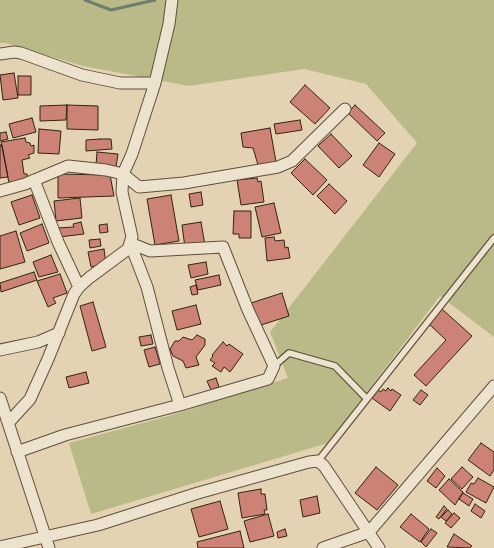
<!DOCTYPE html>
<html>
<head>
<meta charset="utf-8">
<style>
	body { margin:0 }
	canvas { display:block; background:#e3d3b2 }
</style>
</head>
<body>
<canvas width="494" height="548"></canvas>
<script>
const c = document.querySelector('canvas').getContext('2d');
c.lineJoin = 'round';
function fillPath(path, color) { c.fillStyle = color; c.fill(path, 'evenodd'); }
const toPath = rows => new Path2D(rows.map(r => 'M' + r).join(''));
function trace(path, color, width, dash) { c.strokeStyle = color; c.lineWidth = width; c.lineCap = dash ? 'butt' : 'round'; c.setLineDash(dash || []); c.stroke(path); }
fillPath(toPath([
	[0,0,494,0,494,337,440,296,328,443,91,514,69,443,172,415,288,378,270,332,417,143,366,84,304,69,189,86,83,66,6,43,0,43]
]), '#baba88');
trace(toPath([
	[85,0,111,10,155,0]
]), '#6e7d6d', 3);
const building = toPath([
	[14,73,18,98,3,100,0,75,14,73],
	[18,76,31,76,31,95,18,95,18,76],
	[305,85,330,108,315,124,290,102,305,85],
	[67,105,66,120,40,121,40,106,67,105],
	[67,105,98,106,98,130,67,129,67,105],
	[355,105,385,133,377,141,348,113,355,105],
	[32,118,36,132,13,138,9,124,32,118],
	[300,120,302,130,276,134,274,124,300,120],
	[270,128,276,162,258,165,253,148,243,147,241,133,270,128],
	[39,129,61,131,59,154,38,153,39,129],
	[6,132,8,139,0,141,0,133,6,132],
	[331,134,352,156,339,168,318,146,331,134],
	[25,138,26,142,30,143,31,146,34,145,34,153,28,155,30,158,22,160,24,174,27,174,28,181,9,183,1,142,25,138],
	[100,139,111,139,112,149,86,151,86,140,100,139],
	[379,143,395,154,379,177,363,165,379,143],
	[0,145,2,145,8,177,0,178,0,145],
	[97,152,118,154,116,167,96,165,97,152],
	[305,159,327,180,313,195,291,173,305,159],
	[58,174,110,175,114,196,58,198,58,174],
	[257,178,258,182,261,181,264,202,241,205,237,180,257,178],
	[329,184,347,201,335,214,317,196,329,184],
	[201,192,203,205,191,207,189,194,201,192],
	[32,195,40,218,19,225,11,202,32,195],
	[171,195,179,241,155,245,147,199,171,195],
	[80,198,82,218,56,221,54,201,80,198],
	[274,203,281,233,262,237,255,207,274,203],
	[234,211,251,211,251,238,239,238,239,234,233,234,234,211],
	[81,222,84,234,59,237,57,228,74,227,73,224,81,222],
	[201,222,205,245,185,248,182,225,201,222],
	[42,224,49,243,27,251,20,233,42,224],
	[107,224,108,232,100,233,99,225,107,224],
	[16,231,25,262,0,269,0,236,16,231],
	[274,237,275,241,284,240,285,248,288,247,290,258,267,261,265,238,274,237],
	[100,239,101,246,90,248,89,240,100,239],
	[104,249,106,264,91,267,88,252,104,249],
	[51,255,58,272,39,277,33,262,51,255],
	[206,262,208,274,191,278,188,265,206,262],
	[34,272,37,280,1,292,0,283,34,272],
	[60,274,67,293,53,298,56,303,48,307,37,281,60,274],
	[219,275,221,285,198,290,195,280,219,275],
	[196,285,198,294,192,295,190,287,196,285],
	[282,293,289,316,258,326,251,303,282,293],
	[93,302,106,347,92,351,80,306,93,302],
	[196,305,201,324,177,330,172,311,196,305],
	[442,309,472,336,426,386,414,375,446,340,429,324,442,309],
	[151,335,153,344,141,346,139,337,151,335],
	[197,335,205,339,205,345,196,357,199,365,186,368,183,361,173,356,170,349,175,341,179,341,183,337,192,340,197,335],
	[223,342,227,346,229,344,243,354,230,372,224,367,221,372,212,366,215,363,210,360,213,356,212,355,223,342],
	[155,347,160,364,149,367,144,350,155,347],
	[86,372,89,383,69,388,66,377,86,372],
	[216,378,219,387,211,390,207,381,216,378],
	[388,388,391,391,392,389,401,395,390,411,372,398,378,390,381,392,383,389,386,391,388,388],
	[421,390,428,395,420,405,413,400,421,390],
	[481,443,494,452,494,470,490,476,468,460,481,443],
	[376,467,398,485,377,510,355,493,376,467],
	[462,467,473,477,462,489,451,479,462,467],
	[437,468,445,476,436,488,427,481,437,468],
	[478,478,494,487,486,503,466,492,471,483,474,484,478,478],
	[449,479,463,492,455,505,439,490,449,479],
	[261,489,261,494,265,494,267,510,264,510,265,514,242,518,238,493,261,489],
	[463,493,473,499,469,506,459,499,463,493],
	[317,496,320,513,303,517,300,500,317,496],
	[220,501,228,529,199,537,191,509,220,501],
	[475,504,485,511,481,518,471,511,475,504],
	[444,506,447,509,439,519,436,517,444,506],
	[448,510,452,514,446,521,441,517,448,510],
	[454,513,460,518,451,528,445,523,454,513],
	[268,514,274,536,250,542,244,521,268,514],
	[411,514,429,529,420,542,400,527,411,514],
	[285,529,287,536,278,538,277,532,285,529],
	[431,529,437,533,426,547,421,542,431,529],
	[240,531,244,548,198,548,197,542,240,531],
	[454,534,472,546,470,548,447,547,454,534]
]);
fillPath(building, '#cc8274');
trace(building, '#332315', 1);
const lane = toPath([
	[274,366,289,353,335,366,367,399],
	[318,461,494,238]
]);
const street = toPath([
	[0,54,14,52,21,53,82,75,120,83,155,83],
	[34,180,58,242,79,287],
	[0,191,25,184,68,166,106,170,123,174,139,187,184,183,278,167,292,161,345,109],
	[130,243,150,251,223,247,248,310,274,366,268,379,180,405,168,368,147,287,130,243],
	[0,350,38,342,59,333],
	[0,398,49,548],
	[9,422,30,399,48,359,74,294,79,287,89,278,128,249,132,237,122,192,123,174,132,154,155,83,169,24,172,0],
	[17,452,65,435,180,405],
	[0,547,98,525,198,493,309,462,318,461,324,466,379,548],
	[323,548,369,532,494,386]
]);
trace(lane, '#5f4f3c', 8);
trace(street, '#5f4f3c', 13);
trace(lane, '#ede2cd', 5.5);
trace(street, '#ede2cd', 11);
</script>
</body>
</html>
